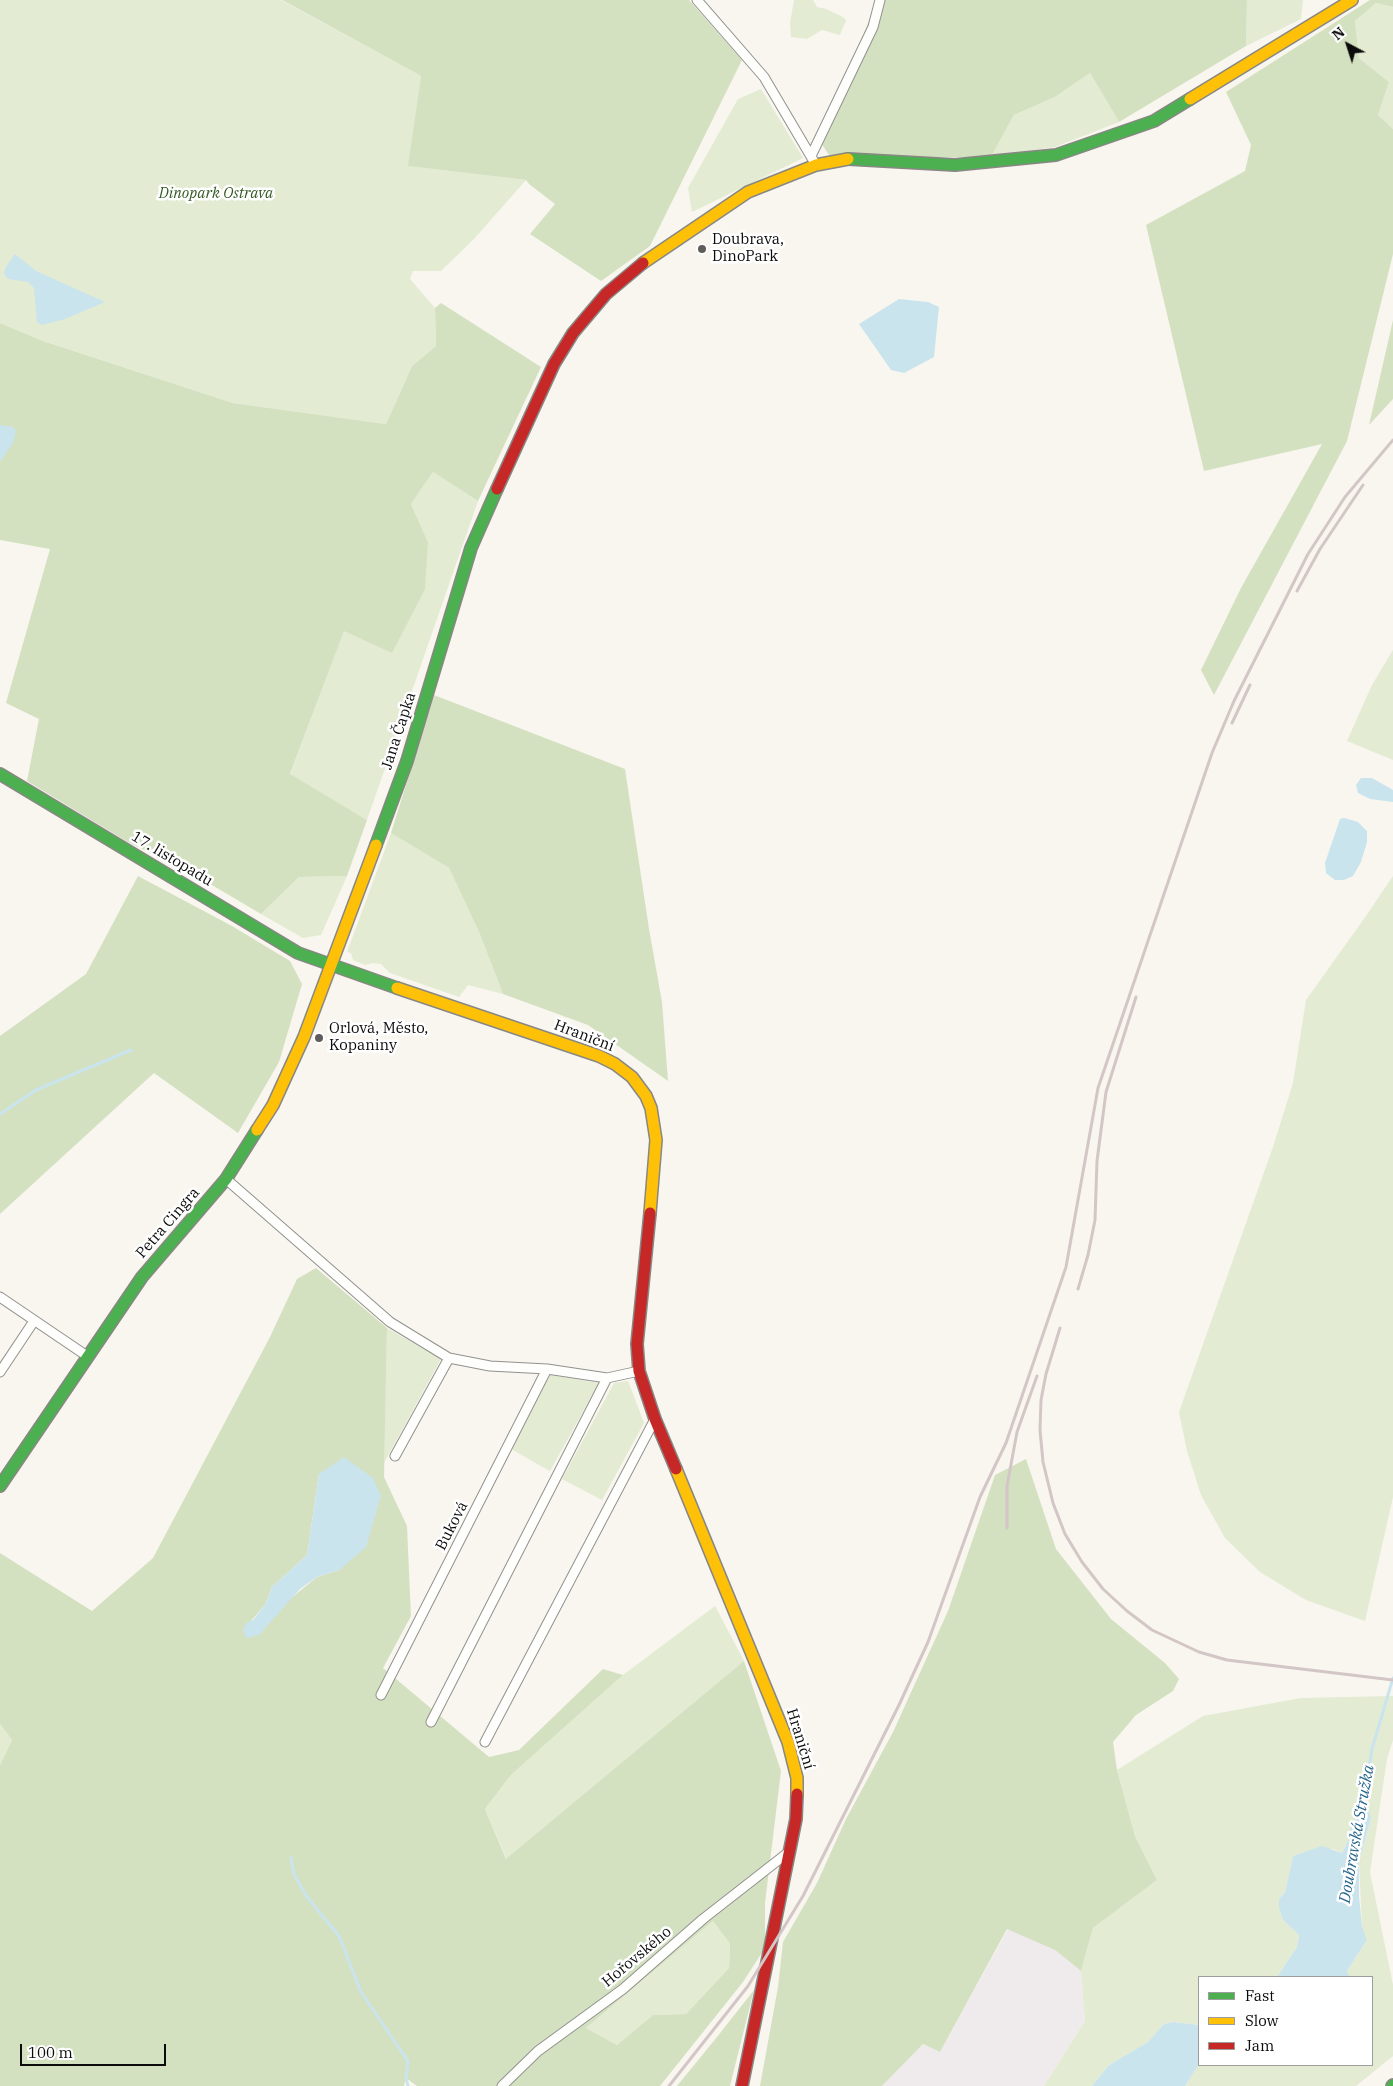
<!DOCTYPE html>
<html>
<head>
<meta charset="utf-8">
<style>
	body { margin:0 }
	#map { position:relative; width:1393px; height:2086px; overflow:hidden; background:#f8f6ef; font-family:"IBM Plex Serif",serif }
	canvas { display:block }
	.legend { position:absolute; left:1198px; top:1976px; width:175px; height:90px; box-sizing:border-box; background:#fff; border:1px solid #9d9d9d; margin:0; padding:6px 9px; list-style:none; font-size:15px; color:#0b0b0b }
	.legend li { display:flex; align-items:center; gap:10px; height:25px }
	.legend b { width:25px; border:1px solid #9d9d9d }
	.north { position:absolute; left:1323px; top:20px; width:50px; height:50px; -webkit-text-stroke:4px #fff; paint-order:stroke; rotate:320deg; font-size:14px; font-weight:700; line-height:20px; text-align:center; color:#0b0b0b }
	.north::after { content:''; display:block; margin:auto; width:18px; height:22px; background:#0b0b0b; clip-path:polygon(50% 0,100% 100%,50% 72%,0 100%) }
	.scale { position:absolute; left:20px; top:2044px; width:146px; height:22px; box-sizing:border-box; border:2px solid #0b0b0b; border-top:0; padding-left:6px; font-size:15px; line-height:18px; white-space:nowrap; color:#0b0b0b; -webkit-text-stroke:4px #fff; paint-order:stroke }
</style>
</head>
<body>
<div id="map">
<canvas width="1393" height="2086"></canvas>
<ul class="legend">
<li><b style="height:6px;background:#4caf50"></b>Fast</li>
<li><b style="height:6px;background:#ffc107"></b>Slow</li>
<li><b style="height:6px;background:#c62828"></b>Jam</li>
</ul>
<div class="north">N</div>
<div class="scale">100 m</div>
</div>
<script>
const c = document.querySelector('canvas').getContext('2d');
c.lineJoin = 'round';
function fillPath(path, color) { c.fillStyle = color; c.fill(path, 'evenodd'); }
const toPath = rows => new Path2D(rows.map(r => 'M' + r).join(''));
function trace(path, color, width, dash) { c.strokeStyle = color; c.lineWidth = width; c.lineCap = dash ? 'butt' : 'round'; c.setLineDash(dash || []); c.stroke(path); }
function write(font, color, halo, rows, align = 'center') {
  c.font = font + ' "IBM Plex Serif",serif'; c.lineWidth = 5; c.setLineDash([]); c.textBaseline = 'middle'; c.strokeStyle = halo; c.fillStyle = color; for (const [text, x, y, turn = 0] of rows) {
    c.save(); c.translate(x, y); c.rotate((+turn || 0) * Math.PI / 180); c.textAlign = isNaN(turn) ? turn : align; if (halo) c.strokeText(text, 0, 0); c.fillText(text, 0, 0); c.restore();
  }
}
fillPath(toPath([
	[1008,1929,1055,1950,1081,1971,1085,2021,1044,2086,882,2086,923,2044,940,2052]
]), '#efeaec');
fillPath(toPath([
	[0,0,281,0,421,76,409,166,526,180,474,239,441,271,413,271,410,279,435,308,436,346,412,366,386,424,233,403,43,341,0,323],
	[794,0,813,0,817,7,826,9,843,17,846,20,840,35,822,30,807,39,791,37,790,23],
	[1247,0,1303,0,1301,19,1246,46],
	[1376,3,1393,7,1393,129,1378,115,1389,82,1359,58,1355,21],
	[1090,73,1119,122,1055,147,991,157,1014,115,1055,97],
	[761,89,803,158,692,212,688,188,738,99],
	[433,472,478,501,367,820,290,775,344,630,428,542,411,504],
	[1393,650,1393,760,1347,741,1372,685],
	[391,833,449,868,479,932,503,994,468,985,459,997,390,973,381,964,373,963,365,965,353,960,351,953,347,952],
	[347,876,321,935,303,938,261,914,299,877],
	[1393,876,1393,1497,1365,1621,1306,1600,1260,1572,1225,1538,1201,1495,1187,1451,1179,1412,1273,1147,1293,1083,1306,1000,1366,916],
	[387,1328,441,1359,384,1463],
	[550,1375,599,1383,550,1471,511,1449],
	[628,1381,644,1423,602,1500,562,1479,614,1383],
	[715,1606,744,1661,507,1860,485,1809,511,1775,623,1675],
	[1393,1696,1393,1740,1387,1759,1370,1872,1393,1985,1393,2056,1356,2086,1185,2086,1199,2064,1372,2065,1372,1977,1350,1977,1347,1971,1367,1940,1362,1926,1359,1861,1371,1818,1359,1802,1355,1820,1350,1828,1348,1841,1342,1853,1333,1849,1308,1851,1293,1856,1285,1892,1279,1899,1279,1908,1283,1920,1299,1935,1297,1947,1277,1977,1199,1977,1199,2025,1173,2022,1164,2024,1148,2042,1109,2065,1092,2086,1044,2086,1085,2021,1081,1971,1093,1928,1157,1880,1135,1836,1117,1770,1203,1716,1301,1698],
	[0,1724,12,1740,0,1765],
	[713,1921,730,1944,729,1968,686,2014,653,2015,617,2045,586,2028]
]), '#e3ebd2');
fillPath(toPath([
	[282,0,689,0,742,60,650,246,601,281,530,234,555,204,529,184,526,180,408,166,421,76],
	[877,0,1247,0,1246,46,1119,122,1090,73,1055,97,1014,115,991,157,831,158,821,143],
	[1370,0,1393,0,1393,7,1376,3,1355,21,1359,58,1389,82,1378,115,1393,129,1393,254,1347,441,1214,695,1201,670,1241,588,1322,444,1204,471,1146,225,1245,171,1251,145,1226,92],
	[441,303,541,367,478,501,433,472,411,504,428,542,425,589,392,653,344,631,290,774,367,820,347,876,299,877,261,914,195,875,126,841,27,781,39,719,6,703,50,549,0,540,0,323,43,341,233,403,386,424,412,366,436,346,435,308],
	[1393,320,1393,399,1369,425],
	[434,695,625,769,649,929,662,1002,668,1081,588,1025,503,994,479,932,449,868,391,833],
	[138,876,232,926,290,961,302,984,279,1062,238,1133,154,1073,0,1214,0,1036,86,974],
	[316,1268,387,1328,384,1477,407,1526,411,1616,383,1668,489,1757,519,1750,603,1669,623,1675,511,1775,485,1809,506,1859,744,1661,781,1771,765,1903,765,1948,743,1982,660,2086,417,2086,406,2078,404,2086,0,2086,0,1765,12,1740,0,1724,0,1553,92,1611,153,1558,270,1337,297,1279],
	[319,1474,339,1570,317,1577,290,1599,243,1630,265,1605,272,1587,307,1555],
	[713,1921,730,1944,729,1968,686,2014,653,2015,617,2045,586,2028],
	[1026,1459,1056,1549,1111,1619,1165,1663,1179,1679,1173,1691,1136,1715,1113,1742,1117,1770,1135,1836,1157,1880,1093,1928,1081,1971,1055,1950,1007,1929,940,2052,923,2044,882,2086,760,2086,778,1987,783,1942,817,1883,846,1819,893,1732,948,1611,995,1475],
	[754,1990,730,2086,677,2086,717,2037]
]), '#d4e1c1');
fillPath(toPath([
	[15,254,36,271,105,302,65,319,42,325,37,322,34,288,28,282,8,279,4,274,6,267],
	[899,299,928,302,939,307,934,357,904,373,891,370,859,324],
	[0,425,13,427,16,431,13,443,0,462],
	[1361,778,1372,778,1393,790,1393,802,1370,799,1358,793,1356,785],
	[1344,818,1358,822,1367,831,1367,842,1361,862,1353,876,1344,880,1335,880,1326,873,1325,863,1340,819],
	[344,1457,373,1478,381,1496,366,1547,339,1570,317,1577,300,1589,259,1635,246,1638,243,1630,246,1623,253,1620,265,1605,272,1587,307,1555,319,1474],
	[1365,1801,1371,1818,1359,1861,1359,1896,1362,1926,1367,1940,1347,1971,1350,1977,1277,1977,1297,1947,1299,1935,1283,1920,1279,1908,1279,1899,1285,1892,1293,1856,1322,1846,1342,1853,1348,1841,1350,1828,1355,1819,1359,1802],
	[1173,2022,1199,2025,1199,2064,1185,2086,1092,2086,1109,2065,1148,2042,1164,2024]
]), '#cae4ee');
trace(toPath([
	[0,1114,36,1090,131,1050],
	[1364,1804,1372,1749,1393,1678],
	[291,1858,294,1874,307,1897,339,1936,361,1992,408,2061,406,2078,408,2086]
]), '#cae4ee', 3);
const street = toPath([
	[697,0,764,77,816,165],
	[811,156,873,27,880,0],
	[226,1179,390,1322,449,1358,490,1366,547,1369,607,1378,639,1371],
	[0,1297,87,1356],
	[0,1372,34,1321],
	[395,1456,449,1358],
	[381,1695,547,1369],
	[431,1722,607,1378],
	[485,1742,655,1419],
	[502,2086,538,2051,623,1989,703,1919,790,1851]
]);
const fast = toPath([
	[848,159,955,165,1056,155,1154,121,1190,99],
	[0,774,298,953,397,988],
	[376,845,407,761,471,548,497,489],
	[0,1486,142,1277,226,1179,257,1130],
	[1392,2086,1393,2085]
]);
const slow = toPath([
	[1190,99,1352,0],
	[643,263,748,192,816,165,848,159],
	[397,988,599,1056,615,1064,632,1077,646,1096,651,1108,656,1140,650,1213],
	[257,1130,273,1105,304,1037,376,845],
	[676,1469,788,1742,797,1778,797,1794]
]);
const jam = toPath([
	[497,489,554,364,573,333,606,294,643,263],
	[650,1213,637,1344,639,1371,655,1419,676,1469],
	[742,2086,796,1819,797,1794]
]);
trace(street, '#92918e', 11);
trace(fast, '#888784', 14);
trace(slow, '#888784', 14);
trace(jam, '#888784', 14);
trace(street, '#fefefd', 9);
trace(fast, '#4caf50', 11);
trace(slow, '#ffc107', 11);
trace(jam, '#c62828', 11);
trace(toPath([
	[1297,591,1320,549,1363,485],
	[1232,723,1250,685],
	[1078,1289,1088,1255,1095,1220,1097,1161,1106,1092,1136,997],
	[1060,1328,1046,1374,1041,1400,1040,1430,1043,1462,1053,1503,1065,1534,1082,1562,1103,1589,1127,1611,1152,1630,1199,1652,1227,1660,1393,1680],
	[1007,1528,1007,1486,1017,1432,1037,1376],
	[669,2086,748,1986,803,1896,899,1705,928,1642,980,1497,1006,1443,1066,1267,1098,1088,1212,753,1234,701,1308,554,1345,497,1393,440]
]), '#d3c6c6', 3);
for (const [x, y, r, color] of [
	[702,249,5,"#5e5d5b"],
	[319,1038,5,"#5e5d5b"]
]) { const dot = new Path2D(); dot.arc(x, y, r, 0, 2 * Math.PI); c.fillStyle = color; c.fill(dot); trace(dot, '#fff', 2); }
write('italic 15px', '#335924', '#fff', [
	["Dinopark Ostrava",216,194]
]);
write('15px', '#0b0b0b', '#fff', [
	["Doubrava,",712,240],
	["DinoPark",712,257],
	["Orlová, Město,",329,1029],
	["Kopaniny",329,1046]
], 'left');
write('15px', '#0b0b0b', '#fff', [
	["Jana Čapka",399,731,-72],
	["17. listopadu",172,859,31],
	["Hraniční",584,1036,21],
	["Petra Cingra",168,1223,-49],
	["Buková",452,1526,-63],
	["Hraniční",800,1739,73],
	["Hořovského",637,1957,-40]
]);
write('italic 16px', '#26658b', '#fff', [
	["Doubravská Stružka",1357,1834,-80]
]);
</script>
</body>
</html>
